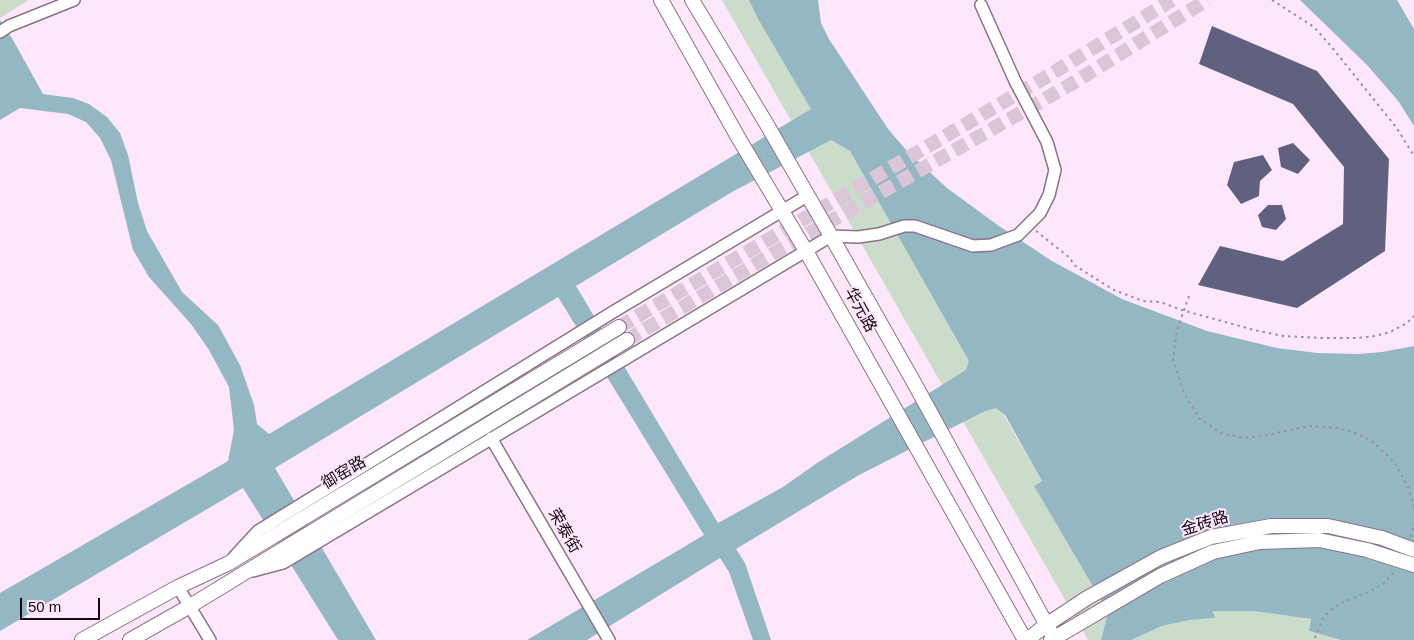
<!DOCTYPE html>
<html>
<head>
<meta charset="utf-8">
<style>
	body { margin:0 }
	#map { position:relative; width:1414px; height:640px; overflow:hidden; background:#fee7fb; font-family:Helvetica,sans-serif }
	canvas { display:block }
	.scale { position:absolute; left:20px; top:598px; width:80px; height:22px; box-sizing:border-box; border:2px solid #130a12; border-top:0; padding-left:6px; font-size:15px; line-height:18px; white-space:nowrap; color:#130a12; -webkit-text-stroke:4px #fee7fb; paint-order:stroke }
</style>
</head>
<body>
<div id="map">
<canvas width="1414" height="640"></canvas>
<div class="scale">50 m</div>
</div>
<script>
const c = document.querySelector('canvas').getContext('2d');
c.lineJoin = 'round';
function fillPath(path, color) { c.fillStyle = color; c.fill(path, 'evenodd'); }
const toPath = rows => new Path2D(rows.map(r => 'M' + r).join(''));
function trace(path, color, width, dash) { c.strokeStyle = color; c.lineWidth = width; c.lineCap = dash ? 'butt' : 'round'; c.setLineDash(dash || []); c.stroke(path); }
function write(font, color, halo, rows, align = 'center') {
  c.font = font + ' Helvetica,"Noto Sans SC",sans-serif'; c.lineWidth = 4; c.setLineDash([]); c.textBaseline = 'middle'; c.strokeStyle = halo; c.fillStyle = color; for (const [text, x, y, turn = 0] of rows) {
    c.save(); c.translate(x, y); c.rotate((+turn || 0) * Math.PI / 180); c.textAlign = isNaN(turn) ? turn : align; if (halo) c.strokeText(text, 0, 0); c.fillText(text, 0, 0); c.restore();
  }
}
fillPath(toPath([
	[0,0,29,0,0,18],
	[722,0,749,0,758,19,831,140,850,151,1042,481,1034,486,1108,612,1101,640,1088,640],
	[1213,610,1254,611,1311,619,1309,631,1341,640,1131,640,1162,626,1190,620,1215,618]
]), '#ccdccb');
fillPath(toPath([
	[749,0,818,0,821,23,829,39,888,129,908,152,947,188,999,226,1052,261,1122,299,1207,331,1277,348,1317,353,1359,354,1382,352,1414,346,1414,640,1341,640,1309,631,1311,619,1254,611,1213,611,1215,618,1190,620,1162,626,1131,640,1101,640,1108,612,1034,486,1042,481,1005,415,996,408,985,411,859,475,736,549,745,563,771,640,753,640,729,572,720,558,587,640,527,640,704,535,558,297,275,468,376,640,338,640,243,488,0,631,0,593,228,461,234,430,229,387,209,350,191,324,149,277,133,250,111,160,100,138,86,122,68,114,20,108,0,120,0,20,13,40,43,94,73,98,89,104,107,117,120,133,128,155,138,203,147,231,182,292,218,325,240,365,254,405,257,424,269,434,811,109,758,19],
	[831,140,850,151,969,361,966,370,817,463,783,487,718,523,576,286,732,192],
	[1300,0,1397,0,1414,29,1414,126,1399,102,1368,66]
]), '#94b7c4');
fillPath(toPath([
	[1212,26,1317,71,1389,159,1385,251,1297,308,1198,285,1220,246,1283,261,1343,224,1344,167,1293,104,1199,64],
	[1293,143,1310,160,1298,174,1281,167,1278,148],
	[1263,155,1272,170,1260,181,1259,196,1241,204,1227,185,1234,162],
	[1268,205,1282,205,1286,219,1276,230,1262,227,1258,215]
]), '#60617f');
trace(toPath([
	[619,327,1041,80,1172,0],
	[627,340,776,252,1073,83,1207,0]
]), '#dbc6d8', 14, [14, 7]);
const minor = toPath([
	[0,32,9,26,74,0],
	[491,438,609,640],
	[234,557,258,531,613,312,807,196],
	[253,571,283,563,831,236,858,237,879,234,904,226,915,226,973,246,991,245,1018,235,1040,213,1049,195,1055,170,1047,142,1015,81,981,5],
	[178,587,210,640]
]);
const major = toPath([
	[661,0,739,139,806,251,1025,640],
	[692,0,766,123,831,236,912,379,1055,640],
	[82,640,178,587,229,563,619,327],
	[130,640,190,606,627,340],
	[1027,640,1046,625,1087,598,1161,557,1211,537,1271,526,1328,526,1382,538,1414,550],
	[1051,640,1160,576,1213,552,1260,542,1319,540,1367,550,1414,565]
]);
trace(minor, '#8c7289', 14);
trace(major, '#8c7289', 16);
trace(toPath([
	[1272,0,1314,27,1330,45,1396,127,1414,156],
	[1036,231,1070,258,1074,265,1114,290,1143,301,1160,302,1182,310,1254,330,1283,336,1322,338,1356,338,1375,336,1390,332,1407,323,1414,316],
	[1411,537,1414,523],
	[1315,638,1323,618,1331,610,1341,603,1371,591,1384,583,1394,572]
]), '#9d8c9b', 2, [2.5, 4]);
trace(minor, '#fff', 11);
trace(major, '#fff', 14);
trace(toPath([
	[1189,296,1177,330,1173,360,1184,393,1200,419,1221,433,1244,438,1268,435,1308,426,1339,428,1358,434,1373,442,1395,463,1409,489,1414,508]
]), '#9d8c9b', 2, [2.5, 4]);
write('16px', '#130a12', '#fee7fb', [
	["华元路",860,310,61],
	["御窑路",344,473,-31],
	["金砖路",1205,524,-17],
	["荣泰街",564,531,60]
]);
</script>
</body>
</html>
